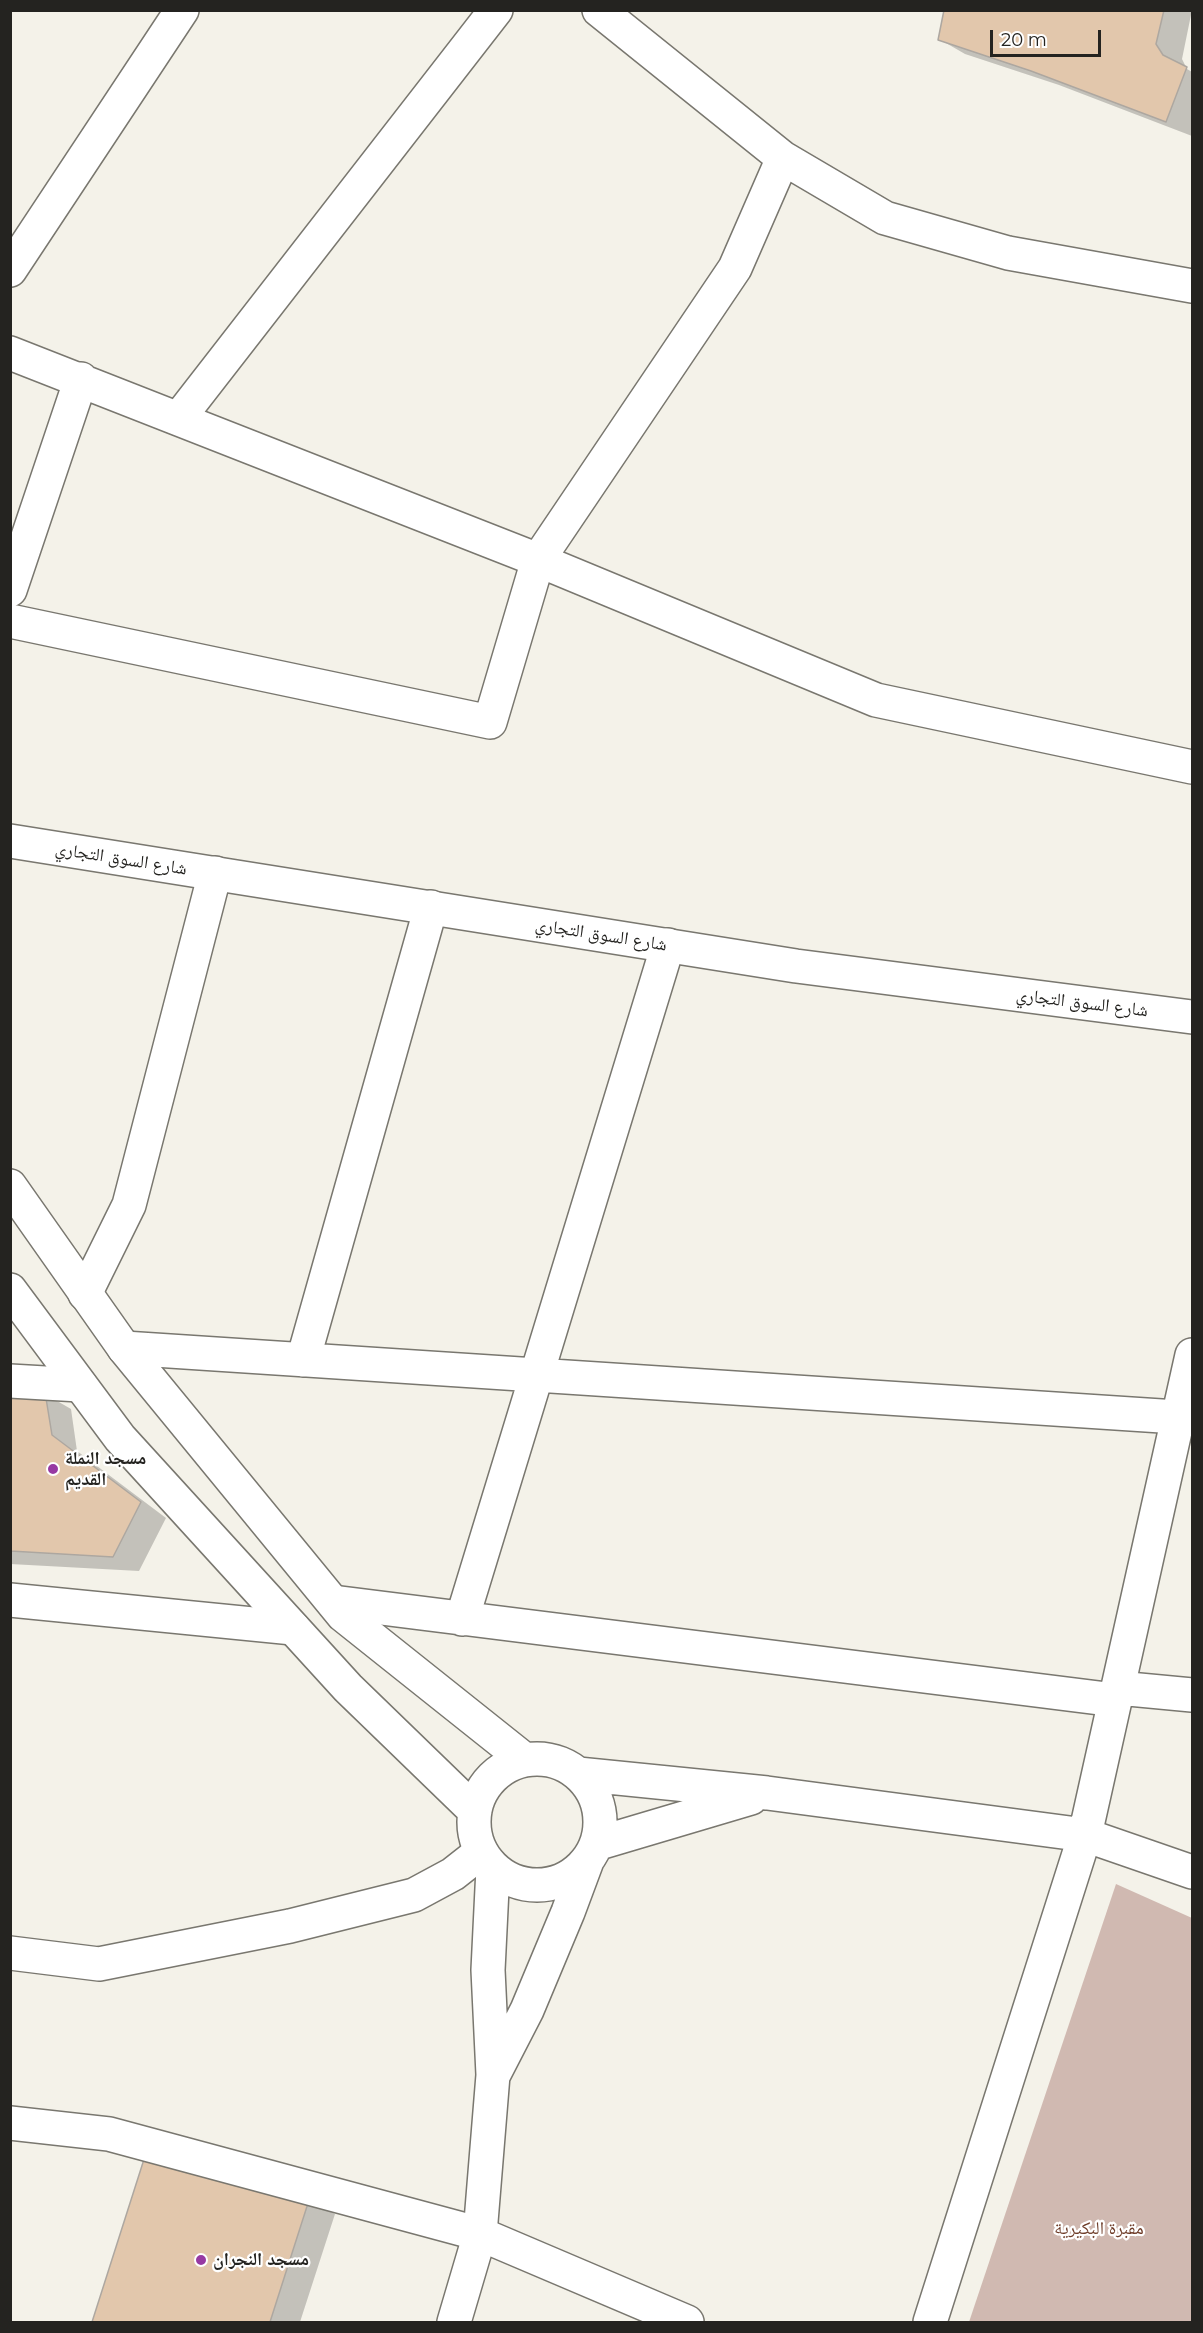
<!DOCTYPE html>
<html>
<head>
<meta charset="utf-8">
<style>
	body { margin:0 }
	#map { position:relative; width:1203px; height:2333px; overflow:hidden; background:#f4f2e9; font-family:Montserrat,sans-serif }
	canvas { display:block }
	.frame { position:absolute; inset:0; border:12px solid #242320; pointer-events:none }
	.scale { position:absolute; left:990px; top:30px; width:111px; height:27px; box-sizing:border-box; border:3px solid #242320; border-top:0; padding-left:8px; font-size:18px; line-height:21px; white-space:nowrap; color:#242320; -webkit-text-stroke:4px #fff; paint-order:stroke }
</style>
</head>
<body>
<div id="map">
<canvas width="1203" height="2333"></canvas>
<div class="frame"></div>
<div class="scale">20 m</div>
</div>
<script>
const c = document.querySelector('canvas').getContext('2d');
c.lineJoin = 'round';
function fillPath(path, color) { c.fillStyle = color; c.fill(path, 'evenodd'); }
const toPath = rows => new Path2D(rows.map(r => 'M' + r).join(''));
function trace(path, color, width, dash) { c.strokeStyle = color; c.lineWidth = width; c.lineCap = dash ? 'butt' : 'round'; c.setLineDash(dash || []); c.stroke(path); }
function write(font, color, halo, rows, align = 'center') {
  c.font = font + ' Montserrat,"Noto Naskh Arabic",sans-serif'; c.lineWidth = 4.5; c.setLineDash([]); c.textBaseline = 'middle'; c.strokeStyle = halo; c.fillStyle = color; for (const [text, x, y, turn = 0] of rows) {
    c.save(); c.translate(x, y); c.rotate((+turn || 0) * Math.PI / 180); c.textAlign = isNaN(turn) ? turn : align; if (halo) c.strokeText(text, 0, 0); c.fillText(text, 0, 0); c.restore();
  }
}
fillPath(toPath([
	[1116,1884,1192,1918,1192,2322,969,2322]
]), '#d0b9b1');
fillPath(toPath([
	[946,10,1192,10,1182,59,1187,69,1192,72,1192,136,1059,85,965,54,939,39],
	[10,1392,45,1394,71,1409,77,1451,166,1518,139,1571,10,1564],
	[147,2155,309,2199,335,2214,300,2322,94,2322]
]), '#0003');
const building = toPath([
	[944,10,1164,10,1156,44,1163,55,1187,67,1166,122,1031,71,938,40,944,10],
	[10,1390,45,1392,52,1435,141,1502,113,1557,10,1551,10,1390],
	[146,2153,310,2197,270,2322,92,2322,146,2153]
]);
fillPath(building, '#e2c7ac');
trace(building, '#ada7a0', 1.5);
const street = toPath([
	[599,10,783,158,885,218,1008,253,1192,286],
	[10,270,182,10],
	[10,353,538,560,876,700,1192,767],
	[179,418,496,10],
	[10,590,81,379],
	[10,621,490,722,538,560,735,268,783,158],
	[85,1294,129,1205,215,873],
	[124,1348,1192,1418],
	[303,1360,431,907],
	[10,1381,80,1385],
	[10,1600,293,1628],
	[333,1602,1115,1700],
	[462,1619,668,945],
	[1118,1688,1192,1695],
	[1085,1835,1192,1872],
	[10,1953,99,1964,290,1926,414,1895,453,1874,481,1852],
	[10,2123,109,2134,480,2234,687,2322]
]);
const secondary = toPath([
	[10,841,796,966,1192,1017],
	[10,1186,124,1348,343,1615,525,1760],
	[10,1290,120,1438,348,1688,475,1811],
	'474 1822a63 63 0 1 1 126 0a63 63 0 1 1-126 0Z',
	[578,1774,767,1793,1085,1835],
	[596,1844,751,1798],
	[494,2074,527,2010,568,1912,587,1861],
	[454,2322,480,2234,493,2075,488,1970,493,1868],
	[930,2322,1085,1835,1192,1355]
]);
trace(street, '#79776f', 36);
trace(secondary, '#79776f', 36);
trace(street, '#fff', 33);
trace(secondary, '#fff', 33);
for (const [x, y, r, color] of [
	[53,1469,6,"#9739a3"],
	[201,2260,6,"#9739a3"]
]) { const dot = new Path2D(); dot.arc(x, y, r, 0, 2 * Math.PI); c.fillStyle = color; c.fill(dot); trace(dot, '#fff', 2); }
write('18px', '#242320', '#fff', [
	["شارع السوق التجاري",121,859,9],
	["شارع السوق التجاري",601,935,9],
	["شارع السوق التجاري",1082,1003,7]
]);
write('bold 18px', '#242320', '#fff', [
	["مسجد النملة",65,1459],
	["القديم",65,1480],
	["مسجد النجران",213,2260]
], 'left');
write('18px', '#6e3c28', '#fff', [
	["مقبرة البكيرية",1099,2229]
]);
</script>
</body>
</html>
